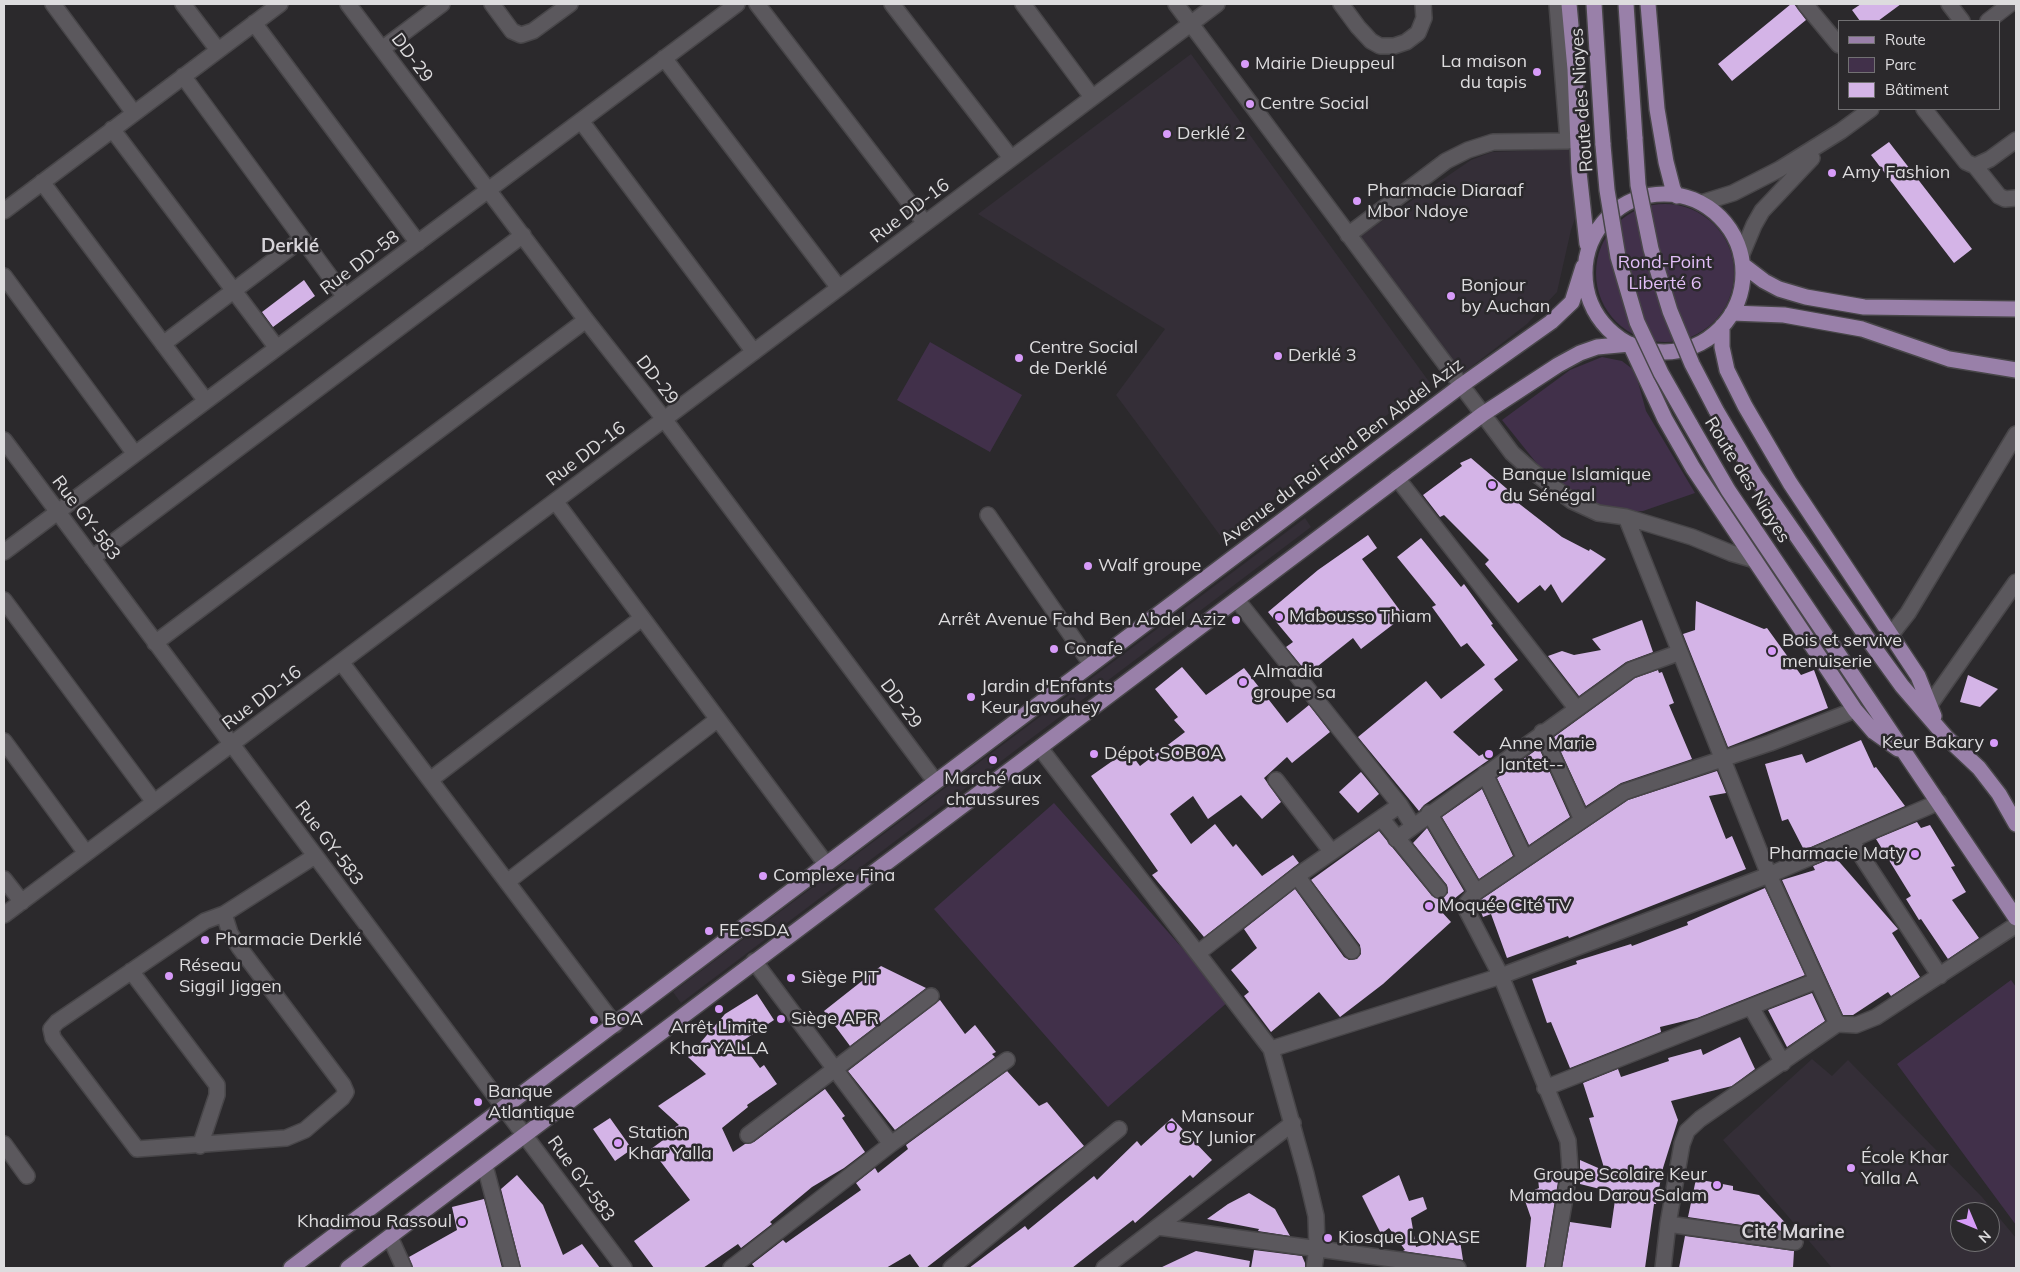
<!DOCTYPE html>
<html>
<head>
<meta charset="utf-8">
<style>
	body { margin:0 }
	#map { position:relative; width:2020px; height:1272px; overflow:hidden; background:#2b292c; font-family:Mulish,sans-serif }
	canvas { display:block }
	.frame { position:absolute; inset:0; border:5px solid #dddcde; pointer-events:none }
	.legend { position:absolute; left:1838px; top:20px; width:162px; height:90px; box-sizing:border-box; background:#2b292c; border:1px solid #727173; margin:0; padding:6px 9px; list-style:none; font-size:15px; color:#dddcde }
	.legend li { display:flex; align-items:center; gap:10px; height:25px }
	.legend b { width:25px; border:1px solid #727173 }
	.north { position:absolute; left:1950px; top:1202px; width:50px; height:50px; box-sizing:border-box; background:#2b292c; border:1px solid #727173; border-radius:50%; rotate:135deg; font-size:14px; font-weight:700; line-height:20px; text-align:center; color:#dddcde }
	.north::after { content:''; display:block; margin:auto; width:18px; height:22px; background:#d79bf9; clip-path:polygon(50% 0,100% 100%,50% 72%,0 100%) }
</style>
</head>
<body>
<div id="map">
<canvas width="2020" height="1272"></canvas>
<div class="frame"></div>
<ul class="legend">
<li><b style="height:6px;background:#9980a9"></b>Route</li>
<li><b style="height:14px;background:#41304a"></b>Parc</li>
<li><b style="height:14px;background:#d4b4e7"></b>Bâtiment</li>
</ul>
<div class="north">N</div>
</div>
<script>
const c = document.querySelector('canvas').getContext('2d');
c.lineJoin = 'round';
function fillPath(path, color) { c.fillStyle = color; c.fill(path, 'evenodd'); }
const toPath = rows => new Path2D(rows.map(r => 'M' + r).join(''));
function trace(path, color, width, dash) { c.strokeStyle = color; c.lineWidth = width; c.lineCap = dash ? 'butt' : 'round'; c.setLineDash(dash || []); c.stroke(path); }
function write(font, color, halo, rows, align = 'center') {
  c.font = font + ' Mulish,sans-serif'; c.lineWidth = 5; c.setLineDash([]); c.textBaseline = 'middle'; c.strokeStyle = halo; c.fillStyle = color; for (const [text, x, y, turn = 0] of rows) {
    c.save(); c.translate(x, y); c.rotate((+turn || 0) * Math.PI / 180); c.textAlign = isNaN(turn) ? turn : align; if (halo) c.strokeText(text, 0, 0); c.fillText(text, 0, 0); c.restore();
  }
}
fillPath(toPath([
	[1191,54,1430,383,1222,538,1116,395,1165,329,978,214],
	[1586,148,1586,186,1571,230,1557,292,1527,324,1462,374,1360,236,1471,160,1492,152],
	[1305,518,1311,527,681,1003,673,992],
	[1812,1059,1832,1076,1848,1060,1982,1197,2016,1238,2016,1268,1832,1268,1723,1140],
	[1960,1212,1990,1212,1990,1242,1960,1242]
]), '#342e37');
fillPath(toPath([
	'1596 273a69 69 0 1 1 138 0a69 69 0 1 1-138 0Z',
	[930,342,1022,395,990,452,897,400],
	[1602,357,1622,361,1635,371,1646,411,1695,493,1643,511,1619,513,1602,512,1555,482,1538,465,1502,420,1570,370],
	[1054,803,1229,1001,1108,1107,934,909],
	[2011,980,2016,987,2016,1225,1897,1064]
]), '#41304a');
fillPath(toPath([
	[1791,4,1794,4,1806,20,1732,81,1718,64],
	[1861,4,1901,4,1878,21,1860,21,1852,10],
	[1889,142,1972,249,1954,263,1871,155],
	[304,280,315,296,273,327,262,312],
	[1471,458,1520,500,1517,502,1562,537,1589,551,1590,549,1606,559,1562,603,1551,584,1545,591,1540,585,1518,603,1485,564,1489,560,1444,515,1440,517,1423,495,1462,466,1460,463],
	[1368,535,1377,548,1362,559,1404,616,1361,649,1353,638,1308,674,1286,647,1293,642,1268,612,1318,570],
	[1421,538,1461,587,1464,584,1493,624,1491,625,1518,660,1494,679,1503,690,1453,732,1479,756,1489,751,1493,757,1424,805,1419,811,1358,737,1426,681,1441,699,1485,665,1467,643,1461,647,1432,607,1436,605,1397,557],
	[1696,601,1764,629,1767,628,1801,675,1814,670,1828,708,1728,747,1683,634,1695,630],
	[1642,620,1653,652,1626,662,1579,696,1548,656,1562,651,1574,655,1601,650,1592,639],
	[1182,667,1206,695,1244,668,1287,723,1309,705,1330,732,1292,763,1287,757,1264,778,1281,802,1262,819,1241,795,1208,819,1193,796,1170,814,1191,844,1215,824,1233,847,1236,844,1262,876,1293,855,1299,863,1204,937,1152,875,1158,871,1091,776,1128,750,1140,766,1185,732,1174,720,1178,717,1155,689],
	[1658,670,1659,673,1662,672,1674,703,1669,705,1692,759,1621,783,1586,806,1554,737,1635,678],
	[1968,675,1998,689,1980,707,1960,702],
	[1861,740,1874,768,1876,767,1905,806,1804,850,1788,819,1782,821,1765,764,1802,754,1806,763],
	[1539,748,1570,817,1529,845,1497,778],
	[1717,771,1726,793,1709,796,1726,839,1732,836,1746,869,1569,938,1568,936,1507,958,1491,914,1483,917,1478,904,1482,899,1628,800],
	[1361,772,1379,794,1358,813,1339,792],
	[1482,789,1513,856,1479,879,1442,817],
	[1917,822,1921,828,1930,825,1955,866,1951,867,1966,892,1952,900,1979,938,1948,959,1921,919,1919,920,1906,899,1911,896,1876,839],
	[1427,828,1464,891,1440,910,1451,922,1383,984,1340,1017,1319,992,1271,1032,1244,996,1249,992,1231,970,1257,948,1244,929,1295,889,1344,957,1349,960,1357,959,1361,954,1360,945,1311,880,1379,831,1432,896,1441,899,1448,893,1447,885,1413,843],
	[1835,857,1898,929,1892,933,1920,977,1891,996,1888,992,1853,1015,1843,1015,1782,880,1815,870,1813,866],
	[1765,888,1805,975,1697,1018,1660,1027,1661,1032,1570,1068,1551,1022,1547,1023,1532,979,1577,964,1576,961,1631,944,1632,946,1688,925,1687,922],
	[881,966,926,988,850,1046,824,1011],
	[1812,993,1825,1021,1787,1047,1768,1010],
	[757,994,774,1020,741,1042,760,1068,764,1065,777,1084,747,1105,748,1107,722,1128,733,1152,745,1144,754,1142,825,1089,845,1116,842,1118,865,1152,844,1168,812,1187,770,1222,772,1224,741,1248,738,1244,703,1268,654,1268,634,1241,690,1200,651,1149,674,1132,672,1129,679,1125,658,1106,706,1074,688,1057,725,1014],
	[940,1000,965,1034,975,1025,996,1052,992,1054,995,1057,895,1130,848,1071],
	[1740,1037,1755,1069,1732,1086,1671,1101,1678,1120,1663,1168,1656,1204,1654,1204,1645,1268,1562,1268,1570,1222,1611,1228,1616,1193,1580,1184,1580,1160,1605,1171,1589,1118,1594,1117,1583,1083,1618,1069,1621,1077,1669,1061,1668,1058,1701,1049,1703,1055],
	[1007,1071,1039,1106,1047,1102,1084,1146,926,1268,920,1268,910,1254,886,1268,755,1268,752,1264,783,1240,786,1243,861,1190,856,1183,875,1168,878,1173,908,1149,906,1145],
	[610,1118,632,1149,615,1161,593,1129],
	[1172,1118,1212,1160,1193,1178,1190,1175,1135,1223,1133,1220,1072,1268,969,1268,1025,1226,1028,1230,1094,1176,1097,1180,1137,1141,1141,1146],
	[1560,1169,1544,1268,1526,1268,1531,1218,1523,1195,1539,1188,1538,1179],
	[517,1175,543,1205,563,1255,582,1244,600,1268,521,1268,501,1189],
	[1399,1175,1409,1201,1423,1197,1427,1209,1411,1218,1416,1247,1459,1234,1463,1260,1403,1251,1405,1250,1389,1228,1381,1234,1362,1196],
	[1696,1179,1733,1186,1733,1190,1759,1195,1795,1233,1688,1217],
	[1249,1193,1275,1209,1290,1236,1258,1231,1259,1229,1207,1219,1228,1204],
	[484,1199,502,1268,413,1268,409,1257,457,1230,452,1207],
	[1685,1236,1794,1251,1793,1268,1679,1268],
	[1254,1250,1302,1256,1305,1263,1305,1268,1251,1268],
	[1196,1251,1250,1261,1249,1268,1160,1268]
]), '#d4b4e7');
const minor = toPath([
	[53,4,134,113],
	[183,4,218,50],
	[348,4,586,320,664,419,935,781],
	[492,4,512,31,521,35,533,31,570,4],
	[757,4,925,223],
	[892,4,1011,158],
	[1023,4,1092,97],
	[1176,4,1512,453,1532,471,1572,501,1598,513,1626,517,1692,537,1731,553,1755,560],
	[1341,4,1358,27,1371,41,1380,46,1394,46,1406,42,1418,33,1424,18,1423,4],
	[1805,4,1839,45],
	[1949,4,1962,21],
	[1988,21,2010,4],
	[254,23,418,243],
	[382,49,442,4],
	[664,58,839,288],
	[183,76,345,297],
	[1924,109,1966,162,1975,166,1999,196,2005,199,2016,198],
	[581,121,754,352],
	[112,129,277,348],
	[1975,166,1990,159,2016,140],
	[42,182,206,401],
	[1701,203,1733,193,1780,169,1841,131,1871,109],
	[4,211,280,4],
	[1348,235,1446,161,1468,150,1493,142,1568,141,1557,4],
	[1741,256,1754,225,1762,211,1812,158],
	[4,276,135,454],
	[163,344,302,239],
	[4,440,624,1268],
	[1397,478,1576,708],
	[555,501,826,864],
	[988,515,1091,664],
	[1626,517,1769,875,1837,1024],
	[4,552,737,4],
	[92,558,523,235],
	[4,600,154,802],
	[1237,600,1400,805,1413,826],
	[1890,636,1908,613,2016,434],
	[155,643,586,320],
	[341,662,615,1025],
	[1929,706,2016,582],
	[1542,732,1582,820],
	[4,741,86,853],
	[1040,748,1271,1049,1306,1174,1316,1216,1317,1248,1314,1268],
	[1485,774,1525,859],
	[430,780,642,618],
	[1276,780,1331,851],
	[1429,813,1476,892],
	[1381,818,1439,890],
	[1396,839,1631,670,1678,653],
	[1851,840,1940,976],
	[1297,876,1352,951],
	[4,879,22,902],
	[507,882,718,719],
	[224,914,230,933,239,947,343,1085,346,1092,342,1098,305,1130,286,1138,137,1149,53,1038,51,1029,57,1022,205,921,224,914,315,856],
	[4,915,1217,4],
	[1198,953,1297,876,1400,805],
	[754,961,891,1144],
	[131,971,217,1085,217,1095,200,1146],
	[1751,1007,1783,1063],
	[1271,1049,1501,976,1769,875,1939,802],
	[1545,1088,1816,981],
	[748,1135,931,996],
	[4,1144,27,1176],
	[485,1166,512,1268],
	[1668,1224,1795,1242],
	[1158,1227,1458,1268],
	[390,1237,404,1268],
	[731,1268,891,1144,1007,1060],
	[951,1268,1119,1129],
	[1104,1268,1293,1123],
	[1553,1268,1570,1168,1568,1141,1501,976,1466,909,1466,904,1476,892,1624,792,1770,743,1855,710],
	[1663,1268,1668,1224,1682,1144,1687,1131,1700,1119,1837,1024,1856,1025,1876,1017,2016,925]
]);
const major = toPath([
	[1569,4,1575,69,1579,172,1587,244],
	[1594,4,1603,145],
	[1626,4,1635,139],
	[1648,4,1657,109,1666,162,1673,189,1677,196],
	'1585 273a79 79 0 1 1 158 0a79 79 0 1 1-158 0Z',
	[1743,265,1764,281,1779,289,1806,297,1864,307,2016,309],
	[1732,313,1784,315,1862,329,1949,359,2016,370],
	[1722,326,1722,347,1727,370,1745,406,1790,483,1918,676,1934,716],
	[1630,344,1665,419,1693,468,1855,710,1874,732,1898,749],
	[1716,410,1755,476,1873,646,1902,686,1946,737,1979,768,1999,794,2016,824],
	[1690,424,1728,490,2016,918],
	[291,1268,1462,385,1551,322,1572,302,1583,267],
	[348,1268,1483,414,1558,365,1580,353,1597,347,1630,344]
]);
trace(minor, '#484649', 18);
trace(major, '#484649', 18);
trace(minor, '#5b585d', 15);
trace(major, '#9980a9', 15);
const majorBridge = toPath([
	[1635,139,1638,185,1651,249,1670,311,1692,364,1716,410],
	[1603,145,1607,190,1618,257,1637,322,1661,373,1690,424]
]);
trace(majorBridge, '#484649', 18, []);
trace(majorBridge, '#9980a9', 15);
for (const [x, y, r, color] of [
	[1245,64,5,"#d79bf9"],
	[1537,72,5,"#d79bf9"],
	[1250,104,5,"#d79bf9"],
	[1167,134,5,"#d79bf9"],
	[1832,173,5,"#d79bf9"],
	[1357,201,5,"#d79bf9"],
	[1451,296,5,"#d79bf9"],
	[1278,356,5,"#d79bf9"],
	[1019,358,5,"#d79bf9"],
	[1492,485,5,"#d79bf9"],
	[1088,566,5,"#d79bf9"],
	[1279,617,5,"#d79bf9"],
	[1236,620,5,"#d79bf9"],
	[1054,649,5,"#d79bf9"],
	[1772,651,5,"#d79bf9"],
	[1243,682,5,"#d79bf9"],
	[971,697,5,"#d79bf9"],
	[1994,743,5,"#d79bf9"],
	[1094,754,5,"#d79bf9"],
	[1489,754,5,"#d79bf9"],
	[993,760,5,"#d79bf9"],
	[1915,854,5,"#d79bf9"],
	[763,876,5,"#d79bf9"],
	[1429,906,5,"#d79bf9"],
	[709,931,5,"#d79bf9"],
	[205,940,5,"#d79bf9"],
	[169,976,5,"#d79bf9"],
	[791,978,5,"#d79bf9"],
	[719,1009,5,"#d79bf9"],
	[781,1019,5,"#d79bf9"],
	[594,1020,5,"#d79bf9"],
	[478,1102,5,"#d79bf9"],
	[1171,1127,5,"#d79bf9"],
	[618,1143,5,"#d79bf9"],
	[1851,1168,5,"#d79bf9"],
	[1717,1185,5,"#d79bf9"],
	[462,1222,5,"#d79bf9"],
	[1328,1238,5,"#d79bf9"]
]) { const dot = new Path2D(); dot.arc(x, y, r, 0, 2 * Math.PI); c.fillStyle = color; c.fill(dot); trace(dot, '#2b292c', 2); }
write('18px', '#dddcde', '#2b292c', [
	["DD-29",412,58,53],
	["Route des Niayes",1582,100,-94],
	["Rue DD-16",910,211,-37],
	["Rue DD-58",360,263,-37],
	["DD-29",657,380,52],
	["Avenue du Roi Fahd Ben Abdel Aziz",1342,452,-37],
	["Rue DD-16",586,454,-37],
	["Route des Niayes",1747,480,58],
	["Rue GY-583",86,518,53],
	["Rue DD-16",262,698,-37],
	["DD-29",901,704,53],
	["Rue GY-583",329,843,53],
	["Rue GY-583",581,1179,54]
]);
write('18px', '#dddcde', '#2b292c', [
	["La maison",1527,62,"right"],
	["du tapis",1527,83,"right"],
	["Mairie Dieuppeul",1255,64],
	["Centre Social",1260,104],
	["Derklé 2",1177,134],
	["Amy Fashion",1842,173],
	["Pharmacie Diaraaf",1367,191],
	["Mbor Ndoye",1367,212],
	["Bonjour",1461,286],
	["by Auchan",1461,307],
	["Centre Social",1029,348],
	["de Derklé",1029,369],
	["Derklé 3",1288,356],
	["Banque Islamique",1502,475],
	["du Sénégal",1502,496],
	["Walf groupe",1098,566],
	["Mabousso Thiam",1289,617],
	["Arrêt Avenue Fahd Ben Abdel Aziz",1226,620,"right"],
	["Bois et servive",1782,641],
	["menuiserie",1782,662],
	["Conafe",1064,649],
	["Almadia",1253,672],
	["groupe sa",1253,693],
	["Jardin d'Enfants",981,687],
	["Keur Javouhey",981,708],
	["Keur Bakary",1984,743,"right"],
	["Anne Marie",1499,744],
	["Jantet--",1499,765],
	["Dépot SOBOA",1104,754],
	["Marché aux",993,779,"center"],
	["chaussures",993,800,"center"],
	["Pharmacie Maty",1905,854,"right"],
	["Complexe Fina",773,876],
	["Moquée CIté TV",1439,906],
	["FECSDA",719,931],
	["Pharmacie Derklé",215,940],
	["Réseau",179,966],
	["Siggil Jiggen",179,987],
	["Siège PIT",801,978],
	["Siège APR",791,1019],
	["BOA",604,1020],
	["Arrêt Limite",719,1028,"center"],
	["Khar YALLA",719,1049,"center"],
	["Banque",488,1092],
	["Atlantique",488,1113],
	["Mansour",1181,1117],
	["SY Junior",1181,1138],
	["Station",628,1133],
	["Khar Yalla",628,1154],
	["École Khar",1861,1158],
	["Yalla A",1861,1179],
	["Groupe Scolaire Keur",1707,1175,"right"],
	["Mamadou Darou Salam",1707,1196,"right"],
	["Khadimou Rassoul",452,1222,"right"],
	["Kiosque LONASE",1338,1238]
], 'left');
write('18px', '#e1bef7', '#2b292c', [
	["Rond-Point",1665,263],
	["Liberté 6",1665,284]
]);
write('bold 19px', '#d6d3d8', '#2b292c', [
	["Derklé",290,246],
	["Cité Marine",1793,1232]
]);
</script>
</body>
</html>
